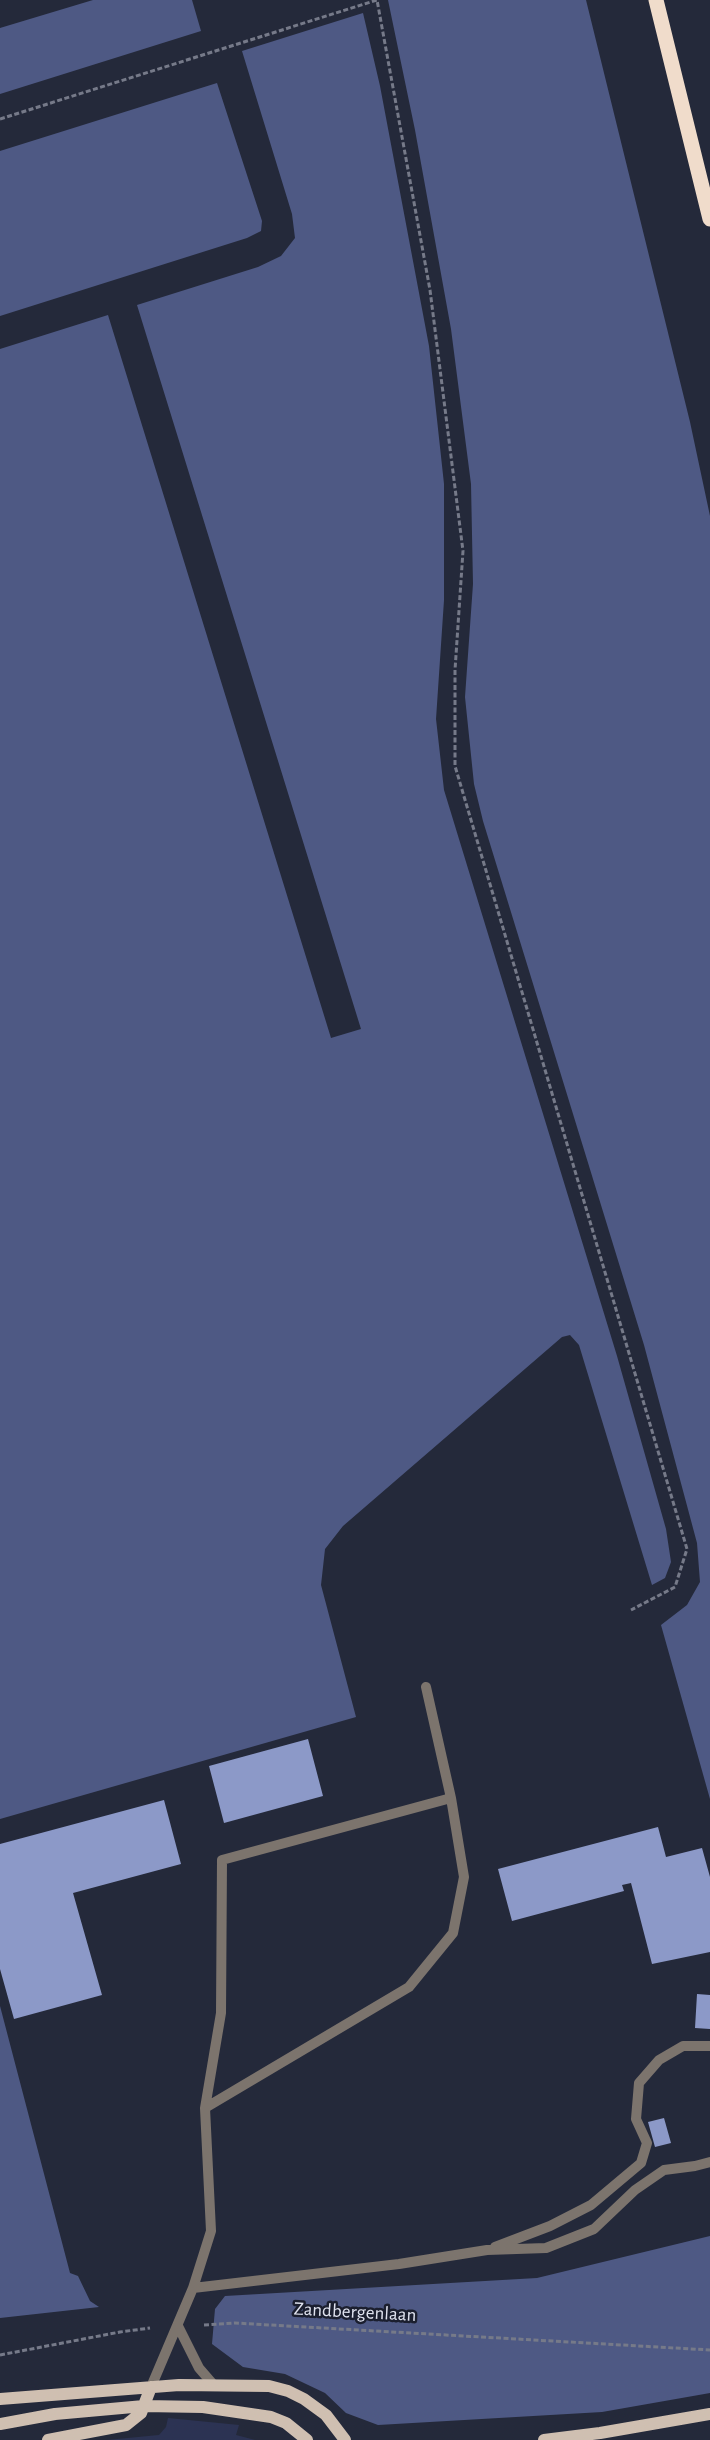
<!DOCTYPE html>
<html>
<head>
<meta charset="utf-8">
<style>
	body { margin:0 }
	canvas { display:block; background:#24293a }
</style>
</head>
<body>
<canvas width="710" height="2440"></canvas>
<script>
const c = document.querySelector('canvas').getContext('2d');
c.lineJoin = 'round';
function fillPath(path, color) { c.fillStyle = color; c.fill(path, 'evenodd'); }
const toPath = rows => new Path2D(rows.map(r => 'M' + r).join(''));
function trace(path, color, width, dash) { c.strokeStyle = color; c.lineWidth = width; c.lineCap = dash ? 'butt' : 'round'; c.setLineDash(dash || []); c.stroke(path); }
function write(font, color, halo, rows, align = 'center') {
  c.font = font + ' "Alegreya Sans",sans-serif'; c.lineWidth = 5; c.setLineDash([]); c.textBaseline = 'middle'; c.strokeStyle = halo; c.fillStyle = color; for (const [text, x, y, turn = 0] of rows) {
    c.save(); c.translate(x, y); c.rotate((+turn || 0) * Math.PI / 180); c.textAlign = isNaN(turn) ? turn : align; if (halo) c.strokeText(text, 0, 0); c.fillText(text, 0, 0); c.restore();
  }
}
fillPath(toPath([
	[168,2418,239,2425,236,2435,255,2440,107,2440,159,2435,166,2427]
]), '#2c3353');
fillPath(toPath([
	[93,0,192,0,201,31,0,94,0,28],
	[388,0,586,0,690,422,710,516,710,1799,661,1625,687,1605,700,1582,697,1543,644,1345,483,821,474,784,465,697,473,584,471,484,451,329,415,130],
	[363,13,380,86,429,346,444,484,444,600,436,719,444,790,617,1356,666,1529,671,1562,665,1578,652,1585,579,1345,570,1335,562,1337,343,1526,325,1549,321,1585,356,1717,0,1819,0,349,108,315,331,1038,361,1029,137,305,258,267,281,256,295,238,292,214,242,51],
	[217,83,262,221,261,231,247,238,0,316,0,151],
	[0,2006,70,2273,78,2276,90,2301,99,2307,0,2318],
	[710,2236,710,2393,602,2412,378,2425,346,2413,325,2393,285,2374,243,2367,212,2344,215,2309,225,2296,537,2278]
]), '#4e5984');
fillPath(toPath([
	[308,1739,323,1796,224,1823,209,1766],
	[164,1800,181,1864,73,1893,102,1995,14,2019,0,1969,0,1844],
	[658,1827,666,1857,702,1848,710,1877,710,1952,652,1964,631,1883,622,1885,624,1891,512,1921,498,1869],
	[697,1994,710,1995,710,2029,695,2028],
	[664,2118,671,2143,655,2147,648,2122]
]), '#8c99c8');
trace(toPath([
	[0,119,377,0,430,290,463,551,455,670,455,766,687,1549,675,1587,631,1610],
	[204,2325,235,2323,710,2350],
	[0,2355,120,2332,150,2328]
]), '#767a89', 3, [5, 2.5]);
trace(toPath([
	[205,2108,409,1987,453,1933,464,1877,451,1798],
	[495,2247,550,2226,591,2205,641,2163,647,2143,636,2119,639,2083,659,2060,683,2046,710,2046],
	[193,2288,211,2231,205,2108,221,2013,222,1860,451,1798,426,1687],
	[178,2326,199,2368,212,2383],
	[151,2387,193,2288,399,2264,487,2250,546,2248,594,2229,635,2190,664,2170,695,2166,710,2162]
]), '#7c746d', 10);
trace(toPath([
	[0,2399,179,2385,269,2386,288,2391,304,2399,326,2415,345,2440],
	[0,2424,55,2414,144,2406,203,2407,271,2417,286,2423,307,2440],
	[48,2440,126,2425,141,2413,151,2387],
	[544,2440,600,2433,710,2414]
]), '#cfbfb1', 12);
trace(toPath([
	[656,0,710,219]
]), '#f0dccb', 15);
write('19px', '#e0e3ef', '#1b1f2f', [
	["Zandbergenlaan",355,2312,3]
]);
</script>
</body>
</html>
